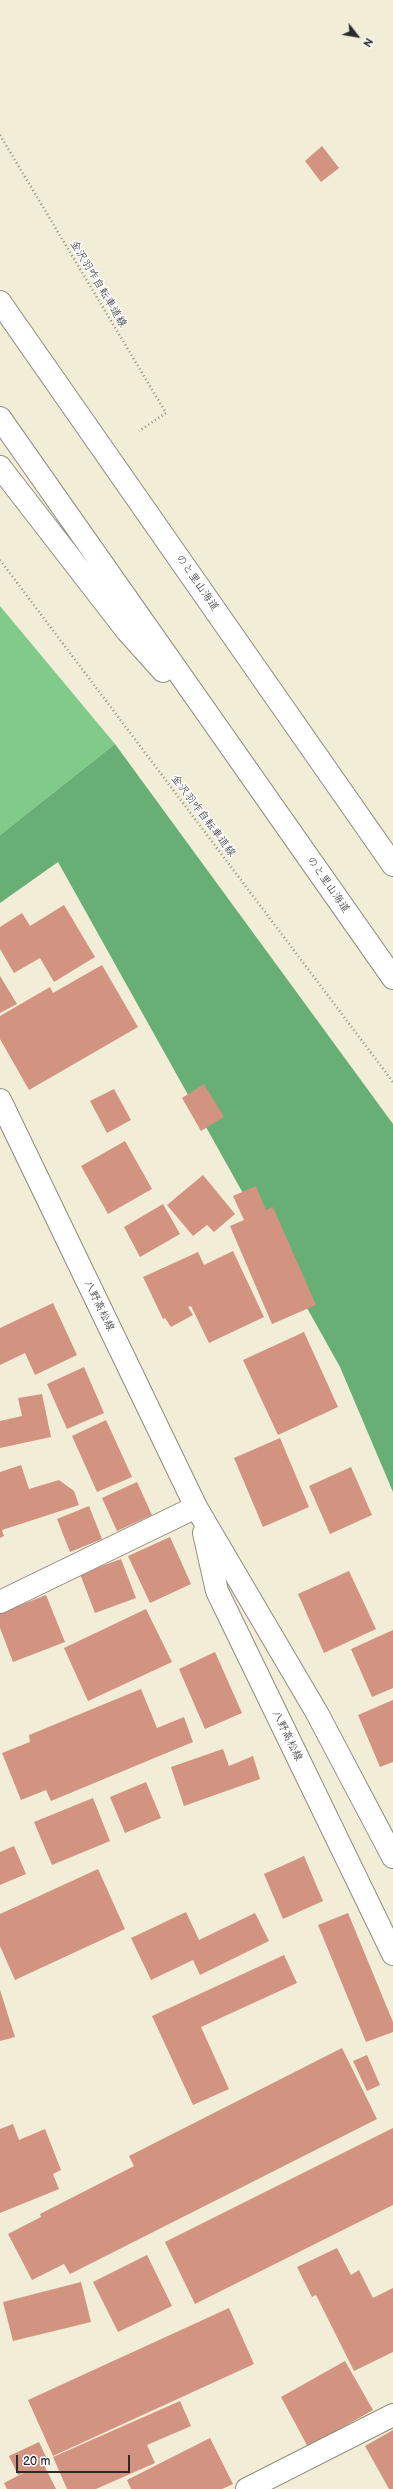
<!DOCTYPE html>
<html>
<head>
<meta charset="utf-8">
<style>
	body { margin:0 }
	#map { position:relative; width:393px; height:2489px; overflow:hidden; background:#f1edd7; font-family:"Balsamiq Sans",sans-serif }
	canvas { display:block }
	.north { position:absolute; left:337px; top:16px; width:40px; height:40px; -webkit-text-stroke:3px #fff; paint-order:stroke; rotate:121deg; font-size:11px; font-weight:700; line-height:16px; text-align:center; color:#2b2b2b }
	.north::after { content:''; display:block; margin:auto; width:14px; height:18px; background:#2b2b2b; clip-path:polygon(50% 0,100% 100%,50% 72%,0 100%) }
	.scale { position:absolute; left:16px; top:2455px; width:114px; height:18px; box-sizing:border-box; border:2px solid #2b2b2b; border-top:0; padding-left:5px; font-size:12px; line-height:14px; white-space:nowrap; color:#2b2b2b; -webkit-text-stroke:3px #fff; paint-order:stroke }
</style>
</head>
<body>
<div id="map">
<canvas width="393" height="2489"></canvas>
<div class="north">N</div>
<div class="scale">20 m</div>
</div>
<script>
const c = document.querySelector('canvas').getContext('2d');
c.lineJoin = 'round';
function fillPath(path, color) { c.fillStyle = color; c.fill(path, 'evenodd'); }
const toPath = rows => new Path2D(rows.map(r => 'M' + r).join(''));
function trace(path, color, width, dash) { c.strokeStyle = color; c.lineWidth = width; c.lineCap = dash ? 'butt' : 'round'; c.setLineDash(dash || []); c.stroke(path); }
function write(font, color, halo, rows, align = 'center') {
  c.font = font + ' "Balsamiq Sans","Klee One",sans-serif'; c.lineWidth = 3; c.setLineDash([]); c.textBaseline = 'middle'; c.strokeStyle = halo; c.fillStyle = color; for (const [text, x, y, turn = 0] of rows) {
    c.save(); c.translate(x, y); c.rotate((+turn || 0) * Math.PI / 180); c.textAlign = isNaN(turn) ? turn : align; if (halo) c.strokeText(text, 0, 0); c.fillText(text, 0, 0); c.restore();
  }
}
fillPath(toPath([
	[0,606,115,744,0,835]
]), '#80cb89');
fillPath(toPath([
	[115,744,393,1124,393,1492,340,1367,58,862,0,903,0,835]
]), '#68af75');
fillPath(toPath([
	[322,146,339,168,321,182,305,161],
	[64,905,95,957,54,982,40,958,14,973,0,949,0,927,22,913,30,926],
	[102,965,138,1027,29,1090,0,1039,0,1016,50,987,53,993],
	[0,976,17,1004,0,1013],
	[204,1084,224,1117,201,1131,182,1098],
	[114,1089,131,1120,107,1133,90,1101],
	[125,1141,152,1189,108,1214,81,1166],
	[203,1175,235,1214,214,1232,207,1225,193,1236,167,1205],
	[256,1186,266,1210,273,1207,316,1305,272,1324,230,1226,244,1220,233,1196],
	[163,1204,180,1234,140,1257,124,1227],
	[233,1251,264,1317,209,1343,191,1306,188,1307,193,1315,171,1327,165,1318,163,1319,143,1277,198,1252,204,1265],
	[53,1303,77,1355,35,1375,25,1353,0,1365,0,1328],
	[304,1332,338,1407,278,1435,243,1360],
	[84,1367,104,1413,67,1429,47,1384],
	[42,1394,51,1437,0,1448,0,1421,22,1416,18,1398],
	[106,1420,132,1477,97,1492,72,1436],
	[280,1438,309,1507,263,1527,234,1458],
	[21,1465,29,1489,59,1480,74,1491,79,1505,2,1530,4,1536,0,1538,0,1472],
	[351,1467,372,1515,330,1534,309,1486],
	[137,1482,152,1515,117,1531,102,1498],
	[89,1506,102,1539,70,1552,57,1519],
	[170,1537,191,1584,150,1603,128,1556],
	[121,1559,136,1598,95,1613,80,1574],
	[349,1571,376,1629,324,1653,298,1594],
	[46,1595,65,1642,13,1662,0,1628,0,1613],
	[146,1609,172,1662,88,1701,64,1648],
	[393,1630,393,1688,372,1697,351,1649],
	[215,1652,242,1713,205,1729,179,1669],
	[141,1689,157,1728,184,1717,193,1742,51,1801,46,1790,21,1800,2,1753,30,1742,29,1735],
	[393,1700,393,1762,380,1767,358,1715],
	[223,1749,229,1766,253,1756,260,1779,184,1806,171,1767],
	[146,1782,161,1818,125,1833,110,1797],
	[93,1798,110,1841,52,1865,34,1822],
	[14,1846,26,1874,0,1885,0,1852],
	[304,1856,323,1901,283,1919,264,1874],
	[98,1869,125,1929,15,1980,0,1946,0,1914],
	[186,1912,199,1940,255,1913,269,1941,200,1975,193,1960,151,1980,131,1938],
	[348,1913,393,2022,393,2032,366,2042,318,1925],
	[284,1955,297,1983,201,2027,229,2089,193,2105,152,2016],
	[0,1990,15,2037,0,2041],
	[342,2048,377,2119,70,2274,64,2264,32,2280,8,2234,41,2217,40,2214,134,2166,129,2156],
	[367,2055,380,2085,367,2091,353,2061],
	[13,2124,19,2140,45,2129,61,2170,53,2174,59,2189,0,2213,0,2129],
	[393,2128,393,2205,195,2304,165,2242],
	[337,2248,351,2275,359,2270,373,2298,393,2288,393,2352,354,2371,316,2295,312,2297,297,2267],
	[147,2255,172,2306,118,2332,93,2282],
	[81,2282,91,2322,13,2341,3,2302],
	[229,2308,254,2364,53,2456,28,2400],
	[345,2361,373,2410,308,2447,281,2397],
	[180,2401,191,2426,147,2445,155,2463,96,2489,67,2489,53,2457],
	[393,2430,393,2489,389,2489,365,2446],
	[210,2438,233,2484,222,2489,131,2489,127,2480],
	[39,2442,48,2461,43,2463,56,2489,7,2489,4,2483,27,2471,18,2475,9,2456]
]), '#d29380');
const minor = toPath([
	[0,1602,196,1507],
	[247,2489,393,2415]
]);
const secondary = toPath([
	[0,1100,196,1507,317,1713,393,1857],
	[204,1533,217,1591,393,1954]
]);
const motorway = toPath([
	[0,302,393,865],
	[0,418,393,978],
	[0,467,127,631,163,671]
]);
trace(minor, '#8e8c81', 24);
trace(secondary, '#8e8c81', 24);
trace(motorway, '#8e8c81', 24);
trace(toPath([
	[0,135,166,413,139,431],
	[0,560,393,1082]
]), '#8e8c81', 2.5, [1, 3]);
trace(minor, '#fff', 22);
trace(secondary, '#fff', 22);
trace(motorway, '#fff', 22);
write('11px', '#2b2b2b', '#fff', [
	["金沢羽咋自転車道線",98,284,59],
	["のと里山海道",197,583,55],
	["金沢羽咋自転車道線",203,816,53],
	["のと里山海道",328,885,55],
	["八野高松線",99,1306,64],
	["八野高松線",287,1736,64]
]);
</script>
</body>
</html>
